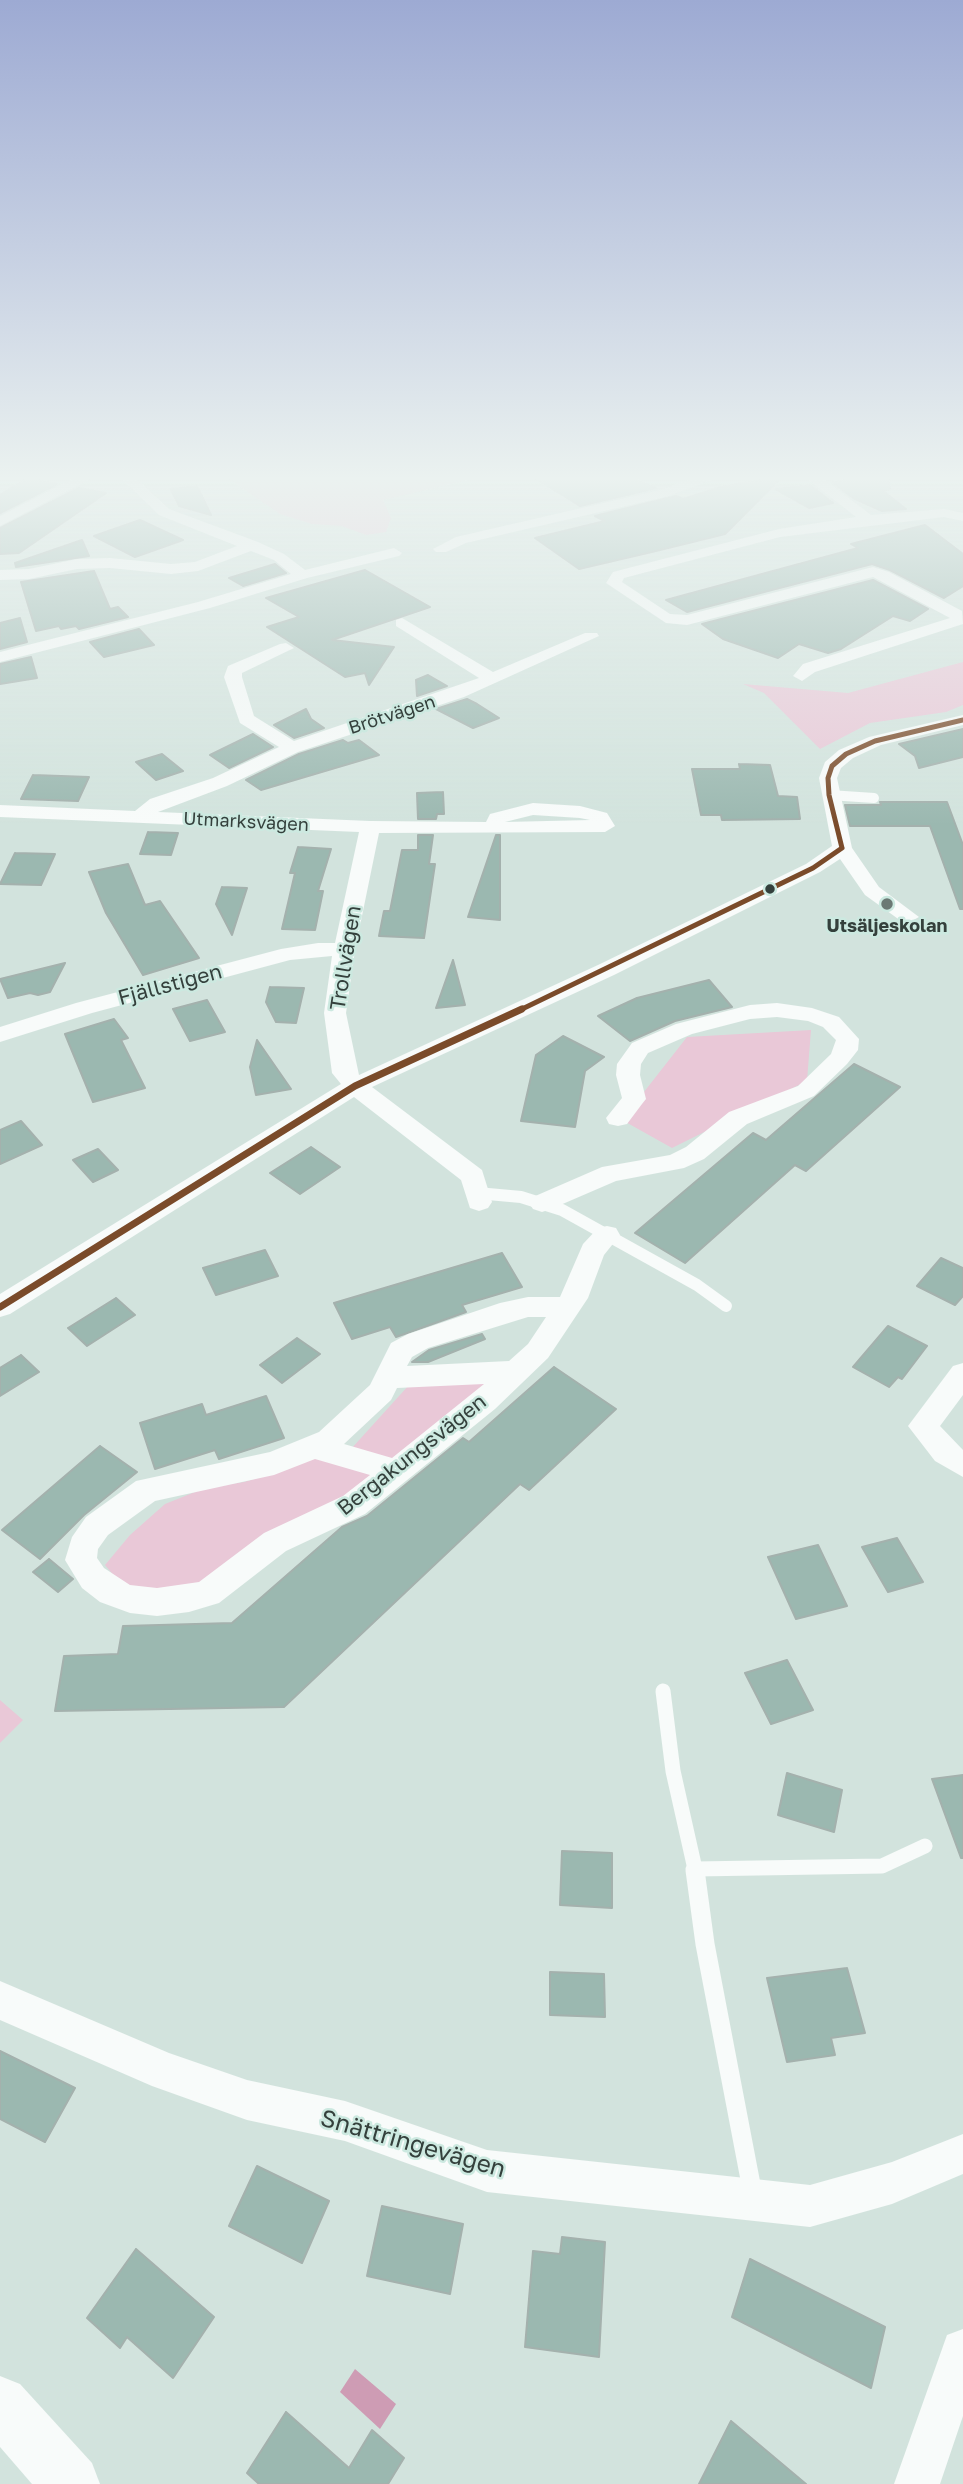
<!DOCTYPE html>
<html>
<head>
<meta charset="utf-8">
<style>
	body { margin:0 }
	canvas { display:block; background:#d2e3dd }
</style>
</head>
<body>
<canvas width="963" height="2484"></canvas>
<script>
const c = document.querySelector('canvas').getContext('2d');
c.lineJoin = 'round';
function fillPath(path, color) { c.fillStyle = color; c.fill(path, 'evenodd'); }
const toPath = rows => new Path2D(rows.map(r => 'M' + r).join(''));
function trace(path, color, width, dash) { c.strokeStyle = color; c.lineWidth = width; c.lineCap = dash ? 'butt' : 'round'; c.setLineDash(dash || []); c.stroke(path); }
function write(font, color, halo, rows, align = 'center') {
  c.font = font + ' "Golos Text",sans-serif'; c.lineWidth = 5; c.setLineDash([]); c.textBaseline = 'middle'; c.strokeStyle = halo; c.fillStyle = color; for (const [text, x, y, turn = 0] of rows) {
    c.save(); c.translate(x, y); c.rotate((+turn || 0) * Math.PI / 180); c.textAlign = isNaN(turn) ? turn : align; if (halo) c.strokeText(text, 0, 0); c.fillText(text, 0, 0); c.restore();
  }
}
fillPath(toPath([
	[226,477,481,477,383,500,391,518,386,532,366,535,342,526,312,524,280,514],
	[963,662,963,705,946,712,870,723,820,749,764,693,743,684,848,693],
	[811,1030,807,1081,672,1148,622,1120,687,1037],
	[492,1381,399,1461,351,1449,409,1385],
	[322,1454,381,1474,185,1593,125,1589,105,1565,130,1535,165,1504,205,1488,244,1482,288,1469],
	[0,1700,23,1720,0,1743]
]), '#e9c8d7');
fillPath(toPath([
	[355,2369,396,2404,380,2429,340,2392]
]), '#ce9cb4');
const building = toPath([
	[533,477,629,477,656,488,580,506,533,477],
	[782,477,725,534,656,551,579,569,535,538,605,521,595,516,676,496,683,499,724,486,782,477],
	[873,477,888,477,890,489,883,491,906,509,882,511,853,498,832,482,873,477],
	[28,478,57,484,0,513,0,495,28,478],
	[810,485,833,503,809,508,775,489,810,485],
	[197,486,211,515,179,506,171,489,197,486],
	[79,488,106,493,19,553,0,554,0,528,79,488],
	[140,520,183,540,135,557,94,536,140,520],
	[925,525,963,554,963,586,944,598,890,570,872,564,687,612,666,600,858,548,851,544,925,525],
	[82,540,89,556,16,567,15,563,82,540],
	[275,564,286,573,243,586,229,578,275,564],
	[365,570,430,607,332,640,394,647,369,685,365,673,345,677,267,627,299,617,266,598,365,570],
	[94,571,110,609,118,607,128,617,79,629,76,626,61,629,59,626,36,631,21,582,94,571],
	[873,580,928,609,910,621,893,616,841,649,828,653,799,644,778,658,723,639,702,624,873,580],
	[20,618,27,642,0,649,0,623,20,618],
	[139,629,154,645,104,657,90,642,139,629],
	[31,657,37,678,0,684,0,664,31,657],
	[428,675,447,686,417,696,416,680,428,675],
	[467,699,477,704,499,718,473,728,436,709,467,699],
	[306,709,311,719,324,728,294,738,274,725,306,709],
	[963,729,963,757,919,768,915,756,899,744,963,729],
	[253,734,273,747,229,768,210,755,253,734],
	[343,740,348,743,359,740,379,755,261,790,246,780,299,754,343,740],
	[162,754,183,771,156,780,136,762,162,754],
	[739,764,770,765,778,796,797,797,800,819,722,820,721,815,701,815,692,769,740,769,739,764],
	[33,775,89,777,78,801,21,799,33,775],
	[443,792,444,814,437,814,436,819,418,819,417,793,443,792],
	[880,802,947,802,963,845,963,909,960,909,930,826,850,826,845,805,881,805,880,802],
	[148,832,178,833,171,855,140,854,148,832],
	[418,835,433,835,429,864,435,864,424,938,379,936,384,911,390,911,402,850,418,850,418,835],
	[496,835,500,835,500,920,468,917,496,835],
	[298,847,331,849,318,891,323,891,315,930,282,929,295,873,290,873,298,847],
	[15,853,55,854,41,885,0,884,15,853],
	[128,864,145,905,160,901,199,958,143,975,106,913,89,872,128,864],
	[222,887,247,888,232,935,216,904,222,887],
	[453,960,465,1005,436,1008,453,960],
	[65,963,50,992,38,995,30,993,8,998,0,979,65,963],
	[709,980,732,1007,675,1021,630,1041,598,1016,637,998,709,980],
	[270,987,304,988,296,1023,276,1022,266,1002,270,987],
	[207,1000,225,1032,190,1041,173,1009,207,1000],
	[114,1019,128,1038,121,1040,145,1088,93,1102,65,1034,114,1019],
	[563,1036,604,1057,585,1071,575,1127,521,1121,536,1055,563,1036],
	[257,1040,291,1089,256,1095,250,1067,257,1040],
	[854,1064,900,1087,806,1171,795,1165,685,1263,635,1233,753,1133,766,1140,854,1064],
	[21,1121,42,1145,0,1164,0,1130,21,1121],
	[311,1147,340,1167,300,1194,270,1173,311,1147],
	[98,1149,118,1170,93,1182,73,1160,98,1149],
	[265,1250,278,1276,216,1295,203,1268,265,1250],
	[502,1253,522,1287,462,1305,466,1312,396,1337,390,1327,352,1339,334,1303,502,1253],
	[941,1258,963,1268,963,1296,955,1305,917,1286,941,1258],
	[116,1298,135,1315,87,1346,68,1328,116,1298],
	[888,1326,927,1346,902,1379,898,1377,889,1387,853,1367,888,1326],
	[482,1334,485,1339,428,1362,412,1362,429,1350,482,1334],
	[297,1338,320,1354,282,1383,260,1365,297,1338],
	[21,1355,39,1372,0,1396,0,1368,21,1355],
	[554,1367,616,1409,529,1490,520,1484,284,1707,55,1711,64,1656,118,1654,123,1626,232,1623,342,1527,367,1516,463,1438,469,1442,554,1367],
	[266,1396,284,1438,219,1459,215,1450,155,1469,140,1423,202,1404,206,1415,266,1396],
	[100,1446,137,1472,84,1515,40,1559,2,1530,100,1446],
	[897,1538,923,1582,888,1592,862,1547,897,1538],
	[818,1545,847,1606,796,1619,768,1557,818,1545],
	[49,1559,73,1579,58,1592,33,1572,49,1559],
	[787,1660,813,1710,771,1724,745,1673,787,1660],
	[787,1773,842,1790,834,1832,778,1815,787,1773],
	[963,1775,963,1858,961,1858,932,1779,963,1775],
	[562,1851,612,1853,612,1908,560,1905,562,1851],
	[847,1968,865,2033,831,2038,835,2055,787,2062,767,1978,847,1968],
	[550,1972,604,1974,605,2017,550,2015,550,1972],
	[0,2051,75,2088,45,2142,0,2119,0,2051],
	[257,2166,329,2201,302,2263,229,2226,257,2166],
	[382,2206,463,2224,450,2294,367,2276,382,2206],
	[562,2237,605,2242,599,2357,525,2347,533,2251,560,2254,562,2237],
	[136,2249,214,2317,173,2378,127,2337,120,2348,87,2318,136,2249],
	[750,2259,885,2327,871,2388,732,2317,750,2259],
	[286,2412,349,2468,372,2430,404,2458,388,2484,259,2484,247,2473,286,2412],
	[731,2421,806,2484,699,2484,731,2421]
]);
fillPath(building, '#9bb8b0');
trace(building, '#a4b1ad', 2);
trace(toPath([
	[829,795,874,798]
]), '#f8fbfa', 10);
trace(toPath([
	[477,1193,521,1197,562,1210,697,1285,726,1306]
]), '#f8fbfa', 12);
trace(toPath([
	[663,1691,673,1771,695,1869],
	[695,1872,695,1869,882,1866,925,1846]
]), '#f8fbfa', 15);
trace(toPath([
	[695,1870,705,1944,753,2195]
]), '#f8fbfa', 19);
fillPath(toPath([
	[76,477,94,477,0,526,0,516,76,477],
	[120,477,135,477,169,509,258,542,284,554,305,570,394,548,402,553,399,556,307,578,210,608,0,662,0,652,198,602,291,574,274,560,251,551,198,571,171,574,110,568,77,569,29,579,0,580,0,570,29,569,77,559,110,558,171,564,195,562,237,546,159,515,120,477],
	[698,477,719,477,669,496,466,543,446,552,436,552,433,549,456,537,660,490,698,477],
	[805,477,821,477,871,515,944,509,963,513,963,521,944,517,780,537,624,578,622,582,670,614,687,615,873,567,889,572,962,611,963,624,815,672,802,681,793,676,803,664,950,618,873,577,687,625,666,623,606,583,613,572,779,529,856,517,805,477],
	[402,618,493,672,585,633,597,633,599,636,464,697,298,752,227,786,158,812,370,821,486,822,490,814,533,803,580,806,607,813,615,826,605,832,379,833,355,950,346,1013,359,1075,598,965,806,864,832,846,819,778,825,762,839,750,869,737,963,715,963,725,881,745,853,758,841,768,837,778,852,848,879,887,919,917,908,923,901,921,865,895,840,859,820,872,614,975,372,1087,482,1170,492,1202,488,1208,479,1211,470,1208,461,1180,354,1097,10,1314,0,1317,0,1294,341,1084,332,1073,324,1013,332,956,290,960,92,1013,0,1042,0,1027,76,1003,281,949,318,943,335,943,359,832,0,817,0,805,135,811,150,799,213,778,279,747,240,723,224,677,228,666,280,644,286,643,294,648,242,673,242,677,254,716,294,741,479,678,396,626,396,620,402,618],
	[533,815,580,818,590,820,505,822,533,815],
	[777,1003,812,1008,839,1017,859,1039,858,1050,847,1064,814,1096,747,1124,704,1159,684,1168,616,1181,551,1209,542,1212,533,1209,529,1203,533,1197,602,1167,670,1155,686,1147,729,1112,798,1086,831,1054,836,1040,823,1027,808,1021,777,1017,750,1019,692,1034,648,1053,641,1064,640,1075,646,1099,642,1104,627,1124,618,1126,609,1124,606,1118,622,1098,616,1075,617,1064,632,1043,676,1024,750,1005,777,1003],
	[607,1226,616,1228,620,1235,604,1255,588,1298,548,1358,495,1409,365,1514,286,1551,219,1603,189,1612,157,1616,130,1613,100,1602,82,1588,65,1560,72,1537,86,1517,136,1481,270,1452,319,1432,370,1385,391,1343,408,1334,500,1303,528,1297,560,1297,583,1244,598,1228,607,1226],
	[528,1317,546,1317,528,1344,509,1361,407,1366,412,1357,428,1348,528,1317],
	[484,1384,392,1458,344,1444,391,1400,397,1388,484,1384],
	[315,1459,370,1475,343,1496,264,1533,199,1582,157,1588,130,1585,104,1568,97,1558,98,1549,108,1535,155,1501,274,1475,315,1459],
	[963,1363,963,1395,940,1426,963,1450,963,1477,935,1461,908,1426,953,1366,963,1363],
	[0,1981,169,2053,247,2080,345,2101,487,2150,810,2185,892,2162,963,2134,963,2174,892,2204,810,2227,487,2192,345,2141,247,2120,152,2086,0,2020,0,1981],
	[963,2329,963,2416,940,2484,894,2484,947,2335,963,2329]
]), '#f8fbfa');
fillPath(toPath([
	[0,2376,20,2384,92,2463,100,2484,32,2484,0,2447,0,2376]
]), '#f8fbfa');
trace(toPath([
	[842,848,829,795,828,778,832,766,846,754,875,741,963,720],
	[518,1011,813,868,842,848]
]), '#7a4b2a', 5);
trace(toPath([
	[0,1307,355,1086,522,1009]
]), '#7a4b2a', 7);
const sky = c.createLinearGradient(0, 0, 0, 825);
sky.addColorStop(0, '#9daad3');
sky.addColorStop(0.58, '#ebf2f0');
sky.addColorStop(1, '#ebf2f000');
c.fillStyle = sky;
c.fillRect(0, 0, 963, 825);
for (const [x, y, r, color] of [
	[770,889,6,"#34403c"],
	[887,904,7,"#6b7974"]
]) { const dot = new Path2D(); dot.arc(x, y, r, 0, 2 * Math.PI); c.fillStyle = color; c.fill(dot); trace(dot, '#cce9e0', 2.5); }
write('18px', '#34403c', '#cce9e0', [
	["Brötvägen",392,715,-18],
	["Utmarksvägen",246,822,3]
]);
write('bold 18px', '#34403c', '#cce9e0', [
	["Utsäljeskolan",887,926]
]);
write('21px', '#34403c', '#cce9e0', [
	["Trollvägen",346,958,-81],
	["Fjällstigen",170,985,-15],
	["Bergakungsvägen",412,1455,-38]
]);
write('24px', '#34403c', '#cce9e0', [
	["Snättringevägen",413,2144,16]
]);
</script>
</body>
</html>
